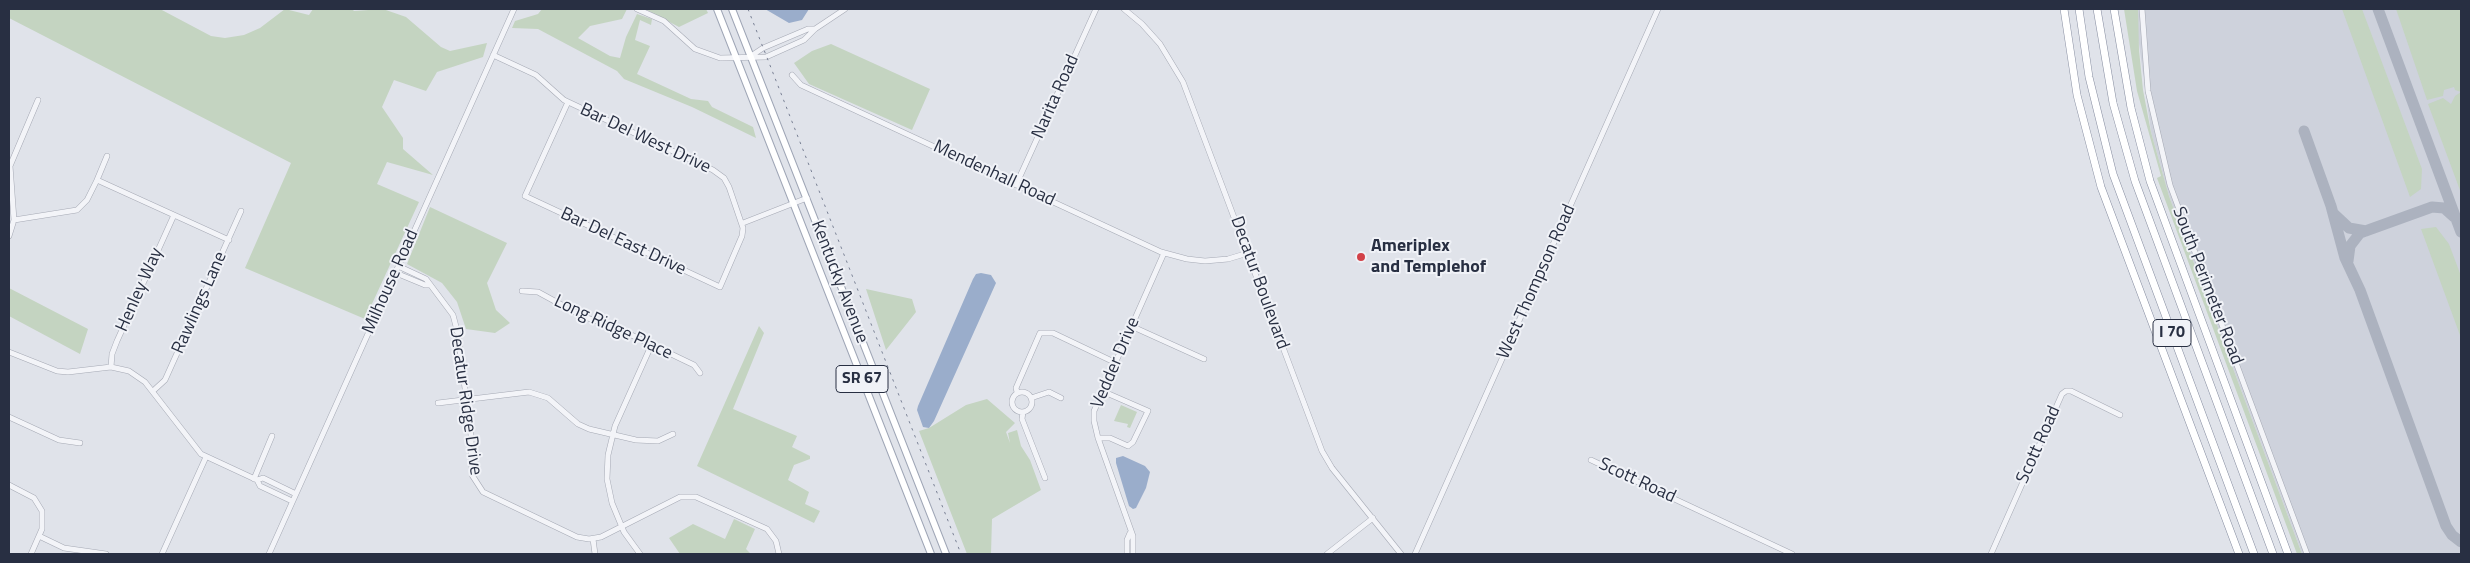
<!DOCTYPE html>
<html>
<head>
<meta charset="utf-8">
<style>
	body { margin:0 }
	#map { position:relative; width:2470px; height:563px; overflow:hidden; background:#e0e3ea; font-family:"Titillium Web",sans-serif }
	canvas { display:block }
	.frame { position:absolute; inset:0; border:10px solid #282f42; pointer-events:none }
</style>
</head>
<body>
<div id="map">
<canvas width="2470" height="563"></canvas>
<div class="frame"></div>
</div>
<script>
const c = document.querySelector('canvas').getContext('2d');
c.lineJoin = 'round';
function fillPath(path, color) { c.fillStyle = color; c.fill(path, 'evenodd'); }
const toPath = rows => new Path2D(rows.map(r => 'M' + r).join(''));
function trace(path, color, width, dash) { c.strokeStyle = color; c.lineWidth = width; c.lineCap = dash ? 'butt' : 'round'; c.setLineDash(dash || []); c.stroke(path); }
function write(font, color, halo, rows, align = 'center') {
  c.font = font + ' "Titillium Web",sans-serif'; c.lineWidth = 4; c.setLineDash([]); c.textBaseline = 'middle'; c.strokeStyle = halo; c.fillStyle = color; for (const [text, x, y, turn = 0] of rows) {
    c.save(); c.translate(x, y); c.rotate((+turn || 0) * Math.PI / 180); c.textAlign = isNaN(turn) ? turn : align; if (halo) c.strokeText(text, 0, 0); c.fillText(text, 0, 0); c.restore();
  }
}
fillPath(toPath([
	[2129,9,2461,9,2461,554,2302,554,2169,196,2151,132,2139,44]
]), '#ced2dc');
fillPath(toPath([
	[9,9,160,9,211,36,225,38,244,35,260,28,285,9,309,15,313,9,352,9,354,11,383,9,406,17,441,47,450,51,487,43,483,57,437,72,426,91,394,80,382,107,403,138,403,149,433,175,387,162,377,184,419,202,365,319,245,268,291,163,9,18],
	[542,9,627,9,622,19,590,26,578,38,610,56,620,58,626,37,637,14,652,19,651,25,640,20,635,40,650,46,637,74,691,99,708,101,712,107,753,127,756,138,692,107,624,79,617,71,538,29,512,28,515,21,538,14],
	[645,9,706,9,708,13,679,27],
	[2124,9,2138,9,2139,50,2143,90,2151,132,2169,196,2302,554,2297,554,2157,178,2161,176,2137,91],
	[2342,9,2362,9,2422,169,2421,189,2410,197],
	[2396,9,2461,9,2461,193,2428,104,2443,98,2451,104,2455,96,2461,92,2455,90,2454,87,2444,90,2443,96,2427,100],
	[831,44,930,89,912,130,809,84,794,63,812,51],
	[430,207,507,243,487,283,496,310,510,323,495,333,466,329,457,302,442,283,407,264],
	[2436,227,2449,244,2461,276,2461,338,2421,229],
	[9,288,88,329,80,354,9,316],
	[866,289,912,299,916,312,886,350],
	[759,326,764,333,733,409,797,436,792,447,810,456,810,459,794,465,788,480,809,492,805,504,820,511,814,523,697,466],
	[987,399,1015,423,1006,432,1010,443,1008,433,1017,430,1021,446,1030,460,1041,490,992,519,991,554,967,554,919,431,929,428,966,405],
	[1121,405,1137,412,1130,428,1127,427,1128,424,1114,421],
	[734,519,755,529,746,549,751,554,680,554,669,538,693,524,725,539]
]), '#c4d4c1');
fillPath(toPath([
	[765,9,809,9,802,20,789,23],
	[981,273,991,275,996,283,934,421,929,428,923,427,917,410,918,406,973,279,976,274],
	[1123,456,1145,466,1150,472,1146,488,1136,508,1133,509,1129,506,1116,463,1116,458]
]), '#9aadcb');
trace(toPath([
	[2378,9,2461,232],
	[2304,131,2331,206,2345,258,2360,290,2446,526,2452,535,2461,542],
	[2334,214,2349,228,2366,231],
	[2348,261,2350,246,2360,233,2432,207,2444,208,2454,217]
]), '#acb2bf', 11);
const minor = toPath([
	[637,9,664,21,695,49,720,58,766,57,804,40,815,29,845,9],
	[1124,9,1142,24,1160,44,1183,82,1322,451,1332,468,1401,554],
	[2142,9,2148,91,2170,185,2307,554],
	[493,55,536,75,564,100,713,170,724,178,729,187,743,228,742,236,720,287,525,196,568,102],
	[751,56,763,48,808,29,815,29],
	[792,75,801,85,1161,252,1187,259,1205,261,1228,259,1248,253],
	[97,180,107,156],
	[1016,185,1096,9],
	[14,220,77,210,87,200,97,180,229,240],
	[743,223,807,198],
	[9,236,14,220,10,166,38,100],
	[398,266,426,279,453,315,458,334,471,435,472,475,483,492,577,537,589,539,601,537,680,497,696,497,767,529,776,541,779,554],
	[396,273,425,285,430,285],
	[522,291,538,292,582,316,621,330,694,365,700,373],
	[1131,326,1204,359],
	[9,352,57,371,68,372,111,367,129,371,145,382,201,454,257,480,260,486,292,501],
	[111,367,112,354,117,341,174,215],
	[153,391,165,380,241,211],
	'1012 402a10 10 0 1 1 20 0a10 10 0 1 1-20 0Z',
	[1017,392,1016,388,1040,333,1053,333,1114,362],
	[1031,398,1049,392,1061,398],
	[438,403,529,392,548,398,578,424,589,429,636,440,658,441,673,434],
	[1023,412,1022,419,1045,478],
	[9,417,59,440,80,443],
	[1098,438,1110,438,1128,446,1133,442,1148,411,1102,391],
	[1591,460,1792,554],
	[254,479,272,436],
	[257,480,263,478,296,494],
	[9,485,34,498,42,511,42,529,31,554],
	[39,536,64,548,106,554],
	[593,539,595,554],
	[162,554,206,457],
	[269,554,514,9],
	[640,554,624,532,612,503,607,479,608,455,615,426,651,346],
	[1127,554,1127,540,1130,533],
	[1133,554,1133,536,1098,438,1094,421,1094,411,1164,253],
	[1327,554,1373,518],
	[1415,554,1658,9],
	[1991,554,2062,394,2066,391,2071,391,2120,415]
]);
const major = toPath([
	[717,9,931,554],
	[732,9,946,554]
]);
const highway = toPath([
	[2064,9,2077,95,2101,187,2239,554],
	[2079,9,2089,77,2113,174,2254,554],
	[2097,9,2113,103,2135,181,2273,554],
	[2114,9,2131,108,2150,181,2288,554]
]);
trace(minor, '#a5a9b4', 6);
trace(major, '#9fa6b6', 8);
trace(highway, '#878ea1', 8);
trace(minor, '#f3f4f8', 5);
trace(major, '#fff', 6);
trace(highway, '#fff', 7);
trace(toPath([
	[748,9,961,554]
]), '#798094', 1, [2.5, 5]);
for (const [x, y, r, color] of [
	[1361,257,5,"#d24148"]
]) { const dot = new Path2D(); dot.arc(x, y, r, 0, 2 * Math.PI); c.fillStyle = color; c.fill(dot); trace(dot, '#f0f2f7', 2); }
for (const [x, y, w] of [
	[2172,333,38],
	[862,379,52]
]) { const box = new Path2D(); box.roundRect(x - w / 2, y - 13.5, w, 27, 4); c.fillStyle = '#f0f2f7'; c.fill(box); trace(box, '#282f42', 1); }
write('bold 16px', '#282f42', null, [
	["I 70",2172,333],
	["SR 67",862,379]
]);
write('18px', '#282f42', '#f0f2f7', [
	["Narita Road",1056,97,-66],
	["Bar Del West Drive",645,139,25],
	["Mendenhall Road",994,174,25],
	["Bar Del East Drive",623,242,25],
	["Milhouse Road",391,282,-66],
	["Kentucky Avenue",839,282,69],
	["West Thompson Road",1537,282,-66],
	["Decatur Boulevard",1259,283,70],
	["South Perimeter Road",2207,286,69],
	["Henley Way",140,290,-66],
	["Rawlings Lane",200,303,-66],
	["Long Ridge Place",613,328,25],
	["Vedder Drive",1116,363,-67],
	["Decatur Ridge Drive",465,401,82],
	["Scott Road",2039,445,-66],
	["Scott Road",1637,481,25]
]);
write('bold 18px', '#282f42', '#f0f2f7', [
	["Ameriplex",1371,247],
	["and Templehof",1371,268]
], 'left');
</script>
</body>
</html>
